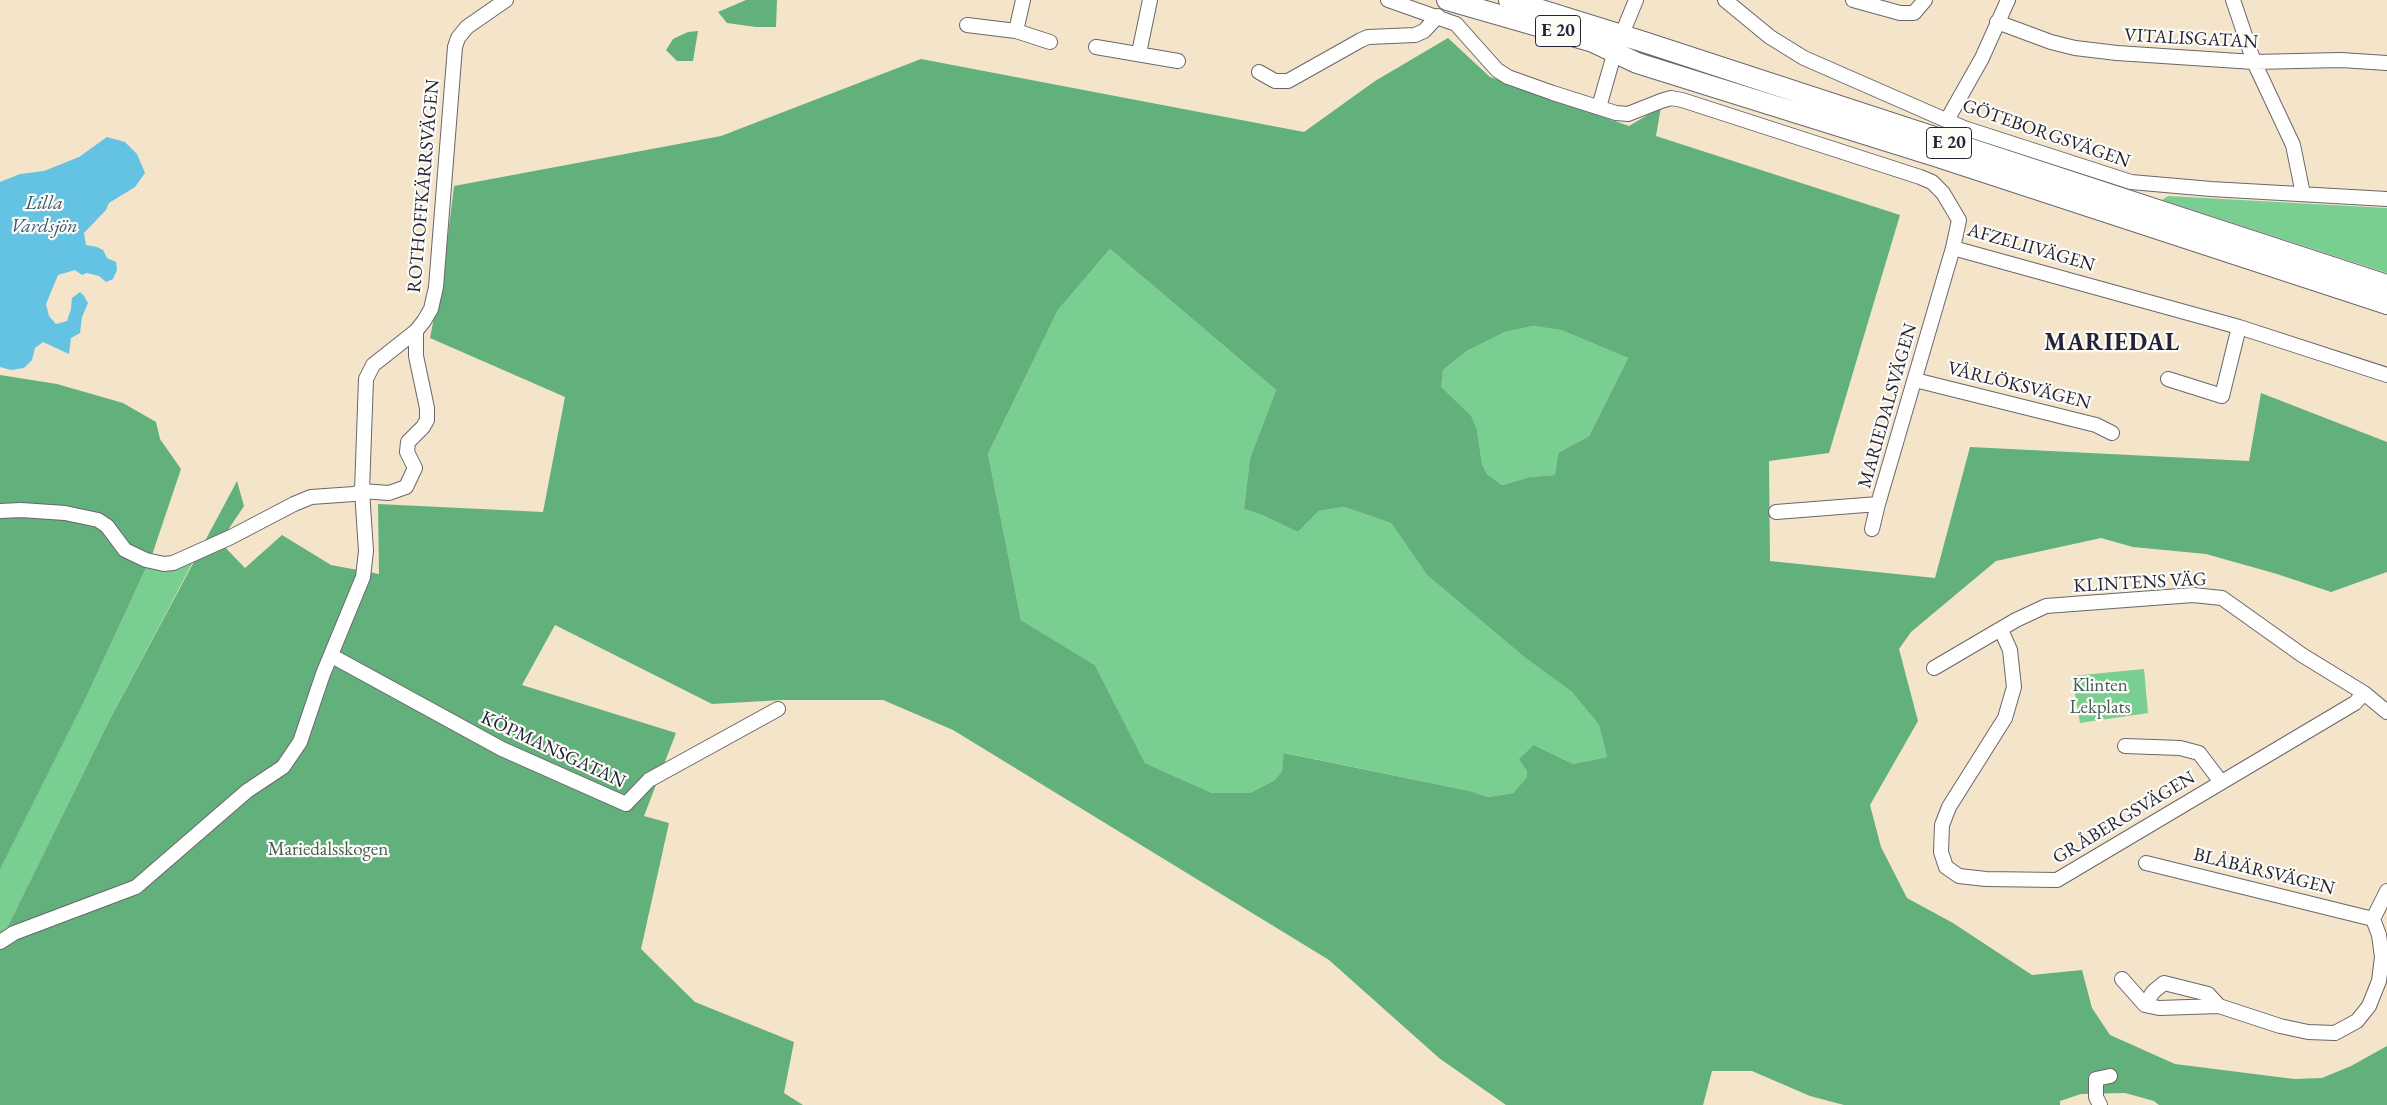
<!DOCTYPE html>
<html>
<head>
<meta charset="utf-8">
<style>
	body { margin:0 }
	canvas { display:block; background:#f3e4ca }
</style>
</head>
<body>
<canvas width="2387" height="1105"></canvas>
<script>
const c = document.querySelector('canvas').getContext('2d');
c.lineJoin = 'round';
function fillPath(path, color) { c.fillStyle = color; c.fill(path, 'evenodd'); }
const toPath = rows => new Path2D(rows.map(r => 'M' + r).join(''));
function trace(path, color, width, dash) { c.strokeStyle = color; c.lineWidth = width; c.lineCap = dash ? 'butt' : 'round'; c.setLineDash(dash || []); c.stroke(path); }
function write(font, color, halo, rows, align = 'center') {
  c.font = font + ' "EB Garamond",serif'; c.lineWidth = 4.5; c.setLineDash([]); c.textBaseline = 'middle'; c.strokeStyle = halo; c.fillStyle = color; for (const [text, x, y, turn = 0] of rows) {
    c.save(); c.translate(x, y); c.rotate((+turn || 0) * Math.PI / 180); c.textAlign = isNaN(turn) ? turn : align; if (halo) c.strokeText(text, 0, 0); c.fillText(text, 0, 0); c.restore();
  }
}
fillPath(toPath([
	[2168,196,2387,208,2387,273,2162,200],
	[1110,249,1276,390,1250,458,1244,509,1262,515,1298,532,1319,511,1344,507,1391,523,1427,575,1524,657,1572,692,1599,725,1607,757,1573,764,1534,745,1527,777,1513,793,1488,797,1470,791,1285,753,1282,771,1275,780,1250,793,1212,793,1145,763,1095,665,1021,620,988,454,1058,310],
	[1533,326,1561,330,1628,358,1589,436,1558,453,1555,475,1530,477,1502,485,1487,474,1482,464,1477,430,1440,387,1443,370,1467,351,1505,332],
	[204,541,110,719,0,942,0,870,84,702,152,555,174,558],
	[2144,669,2148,713,2080,723,2072,676]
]), '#79ce92');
fillPath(toPath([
	[746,0,777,0,776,27,756,27,727,23,718,12],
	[698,31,693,61,677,61,666,50,673,39,688,32],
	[1448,38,1490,77,1629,126,1661,107,1656,136,1900,215,1829,453,1769,461,1770,561,1935,578,1970,447,2249,461,2261,393,2387,442,2387,572,2331,592,2277,574,2206,554,2133,547,2101,538,1996,561,1911,632,1899,649,1918,721,1870,805,1881,847,1907,898,1953,923,2032,975,2082,970,2092,1008,2110,1035,2175,1064,2294,1079,2322,1078,2351,1066,2387,1046,2387,1105,2159,1105,2154,1101,2125,1093,2081,1094,2060,1101,2060,1105,1844,1105,1810,1096,1752,1071,1712,1071,1703,1105,1506,1105,1439,1058,1329,960,953,730,883,700,782,700,712,704,555,625,522,685,676,733,644,816,669,823,641,949,695,1002,794,1042,784,1093,803,1105,0,1105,0,942,110,719,237,481,244,506,220,542,245,568,282,535,331,565,379,574,378,504,543,512,565,397,430,338,444,267,454,186,721,136,921,59,1304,132,1375,81],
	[1110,249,1276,390,1250,458,1244,509,1262,515,1298,532,1319,511,1344,507,1391,523,1427,575,1524,657,1572,692,1599,725,1607,757,1573,764,1534,745,1519,759,1527,771,1527,777,1513,793,1488,797,1470,791,1284,753,1282,771,1275,780,1250,793,1212,793,1145,763,1095,665,1021,620,988,454,1058,310],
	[1533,326,1561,330,1628,358,1589,436,1558,453,1555,475,1530,477,1502,485,1487,474,1482,464,1477,430,1471,416,1441,387,1443,370,1467,351,1505,332],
	[0,375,57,384,123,403,156,422,160,439,181,469,152,555,84,702,0,870]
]), '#62b17c');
fillPath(toPath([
	[107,137,125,142,137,154,145,173,135,187,109,203,106,210,84,233,86,245,97,247,103,250,107,258,116,262,117,270,113,279,106,282,99,276,87,273,82,275,75,270,58,275,46,304,49,316,56,324,67,321,71,309,72,298,80,292,84,296,88,303,82,317,80,333,71,338,69,354,43,342,35,348,32,360,24,368,11,370,0,367,0,182,20,174,44,171,79,157]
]), '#64c3e2');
const minor = toPath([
	[1388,0,1456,24,1497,70,1508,77,1553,93,1616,113,1628,114,1661,101,1671,98,1682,100,1920,177,1932,182,1943,193,1959,220,1953,248,2239,327,2387,375],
	[1725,0,1770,37,1804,58,1964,128,2131,182,2211,189,2387,199],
	[1853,0,1900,13,1914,13,1925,0],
	[2233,0,2254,62,2293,145,2303,194],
	[1997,22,2051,42,2075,48,2117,53,2254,62,2341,60,2387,63],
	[967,25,1016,31,1050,42],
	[1016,31,1023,0],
	[1096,47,1178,61],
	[1139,53,1150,0],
	[1259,72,1275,81,1288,81,1361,40,1368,37,1415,35,1424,31,1438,16],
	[1599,107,1615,51,1636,0],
	[1947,120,1982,58,2008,0],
	[2168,379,2222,396,2239,327],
	[1915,380,2096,425,2112,433],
	[0,511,21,510,65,513,98,520,107,526,125,550,146,560,164,564,173,563,231,537,294,504,311,497,354,494,362,491,389,493,406,487,415,468,407,452,408,442,423,427,427,420,427,408,416,356,416,331],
	[1776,512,1878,504,1953,248],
	[1872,529,1878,504],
	[2001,630,2010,650,2014,687,2005,718,1949,807,1942,825,1941,852,1946,867,1959,876,1986,879,2057,880,2355,703,2364,693],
	[332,656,502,749,626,804,649,780,778,709],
	[1934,668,2016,620,2046,606,2193,595,2222,598,2302,655,2364,693,2387,712],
	[2125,746,2180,748,2199,753,2221,782],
	[2146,863,2373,919],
	[0,942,14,933,136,887,247,791,283,767,300,742,323,674,363,577,366,551,362,491,366,379,373,365,416,331,424,321,431,309,436,287,455,47,458,38,467,27,506,0],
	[2122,979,2145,1005,2159,1008,2219,1006,2280,1026,2308,1032,2335,1033,2357,1021,2369,1006,2379,981,2382,957,2379,935,2373,919,2387,891],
	[2145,1005,2153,992,2164,983,2208,994,2219,1006],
	[2100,1105,2096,1097,2096,1079,2110,1076]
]);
const highway = toPath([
	[1447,0,1593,42,1637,63,1938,157,2387,304],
	[1509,0,1644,42,2387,285]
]);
trace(minor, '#6b666d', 16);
trace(highway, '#6b666d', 22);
trace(minor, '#fff', 14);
trace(highway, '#fff', 20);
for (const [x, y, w] of [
	[1558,31,45],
	[1949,143,45]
]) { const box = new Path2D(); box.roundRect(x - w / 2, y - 15.5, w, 31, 4); c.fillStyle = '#fdfcf7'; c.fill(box); trace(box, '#22223b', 1); }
write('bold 18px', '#22223b', null, [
	["E 20",1558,31],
	["E 20",1949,143]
]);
write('19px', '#22223b', '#fdfcf7', [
	["VITALISGATAN",2191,39,3],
	["GÖTEBORGSVÄGEN",2046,134,19],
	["ROTHOFFKÄRRSVÄGEN",424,186,-85],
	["AFZELIIVÄGEN",2031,248,16],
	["VÅRLÖKSVÄGEN",2019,386,14],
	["MARIEDALSVÄGEN",1888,406,-74],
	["KLINTENS VÄG",2140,583,-3],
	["KÖPMANSGATAN",553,750,25],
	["GRÅBERGSVÄGEN",2124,818,-31],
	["BLÅBÄRSVÄGEN",2264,872,14]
]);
write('19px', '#405e59', '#fdfcf7', [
	["Klinten",2100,686],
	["Lekplats",2100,708],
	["Mariedalsskogen",328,850]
]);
write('italic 20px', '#395a75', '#fdfcf7', [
	["Lilla",44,204],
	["Vardsjön",44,227]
]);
c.letterSpacing = '1px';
write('bold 24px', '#22223b', '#fdfcf7', [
	["MARIEDAL",2112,343]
]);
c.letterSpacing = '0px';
</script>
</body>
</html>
